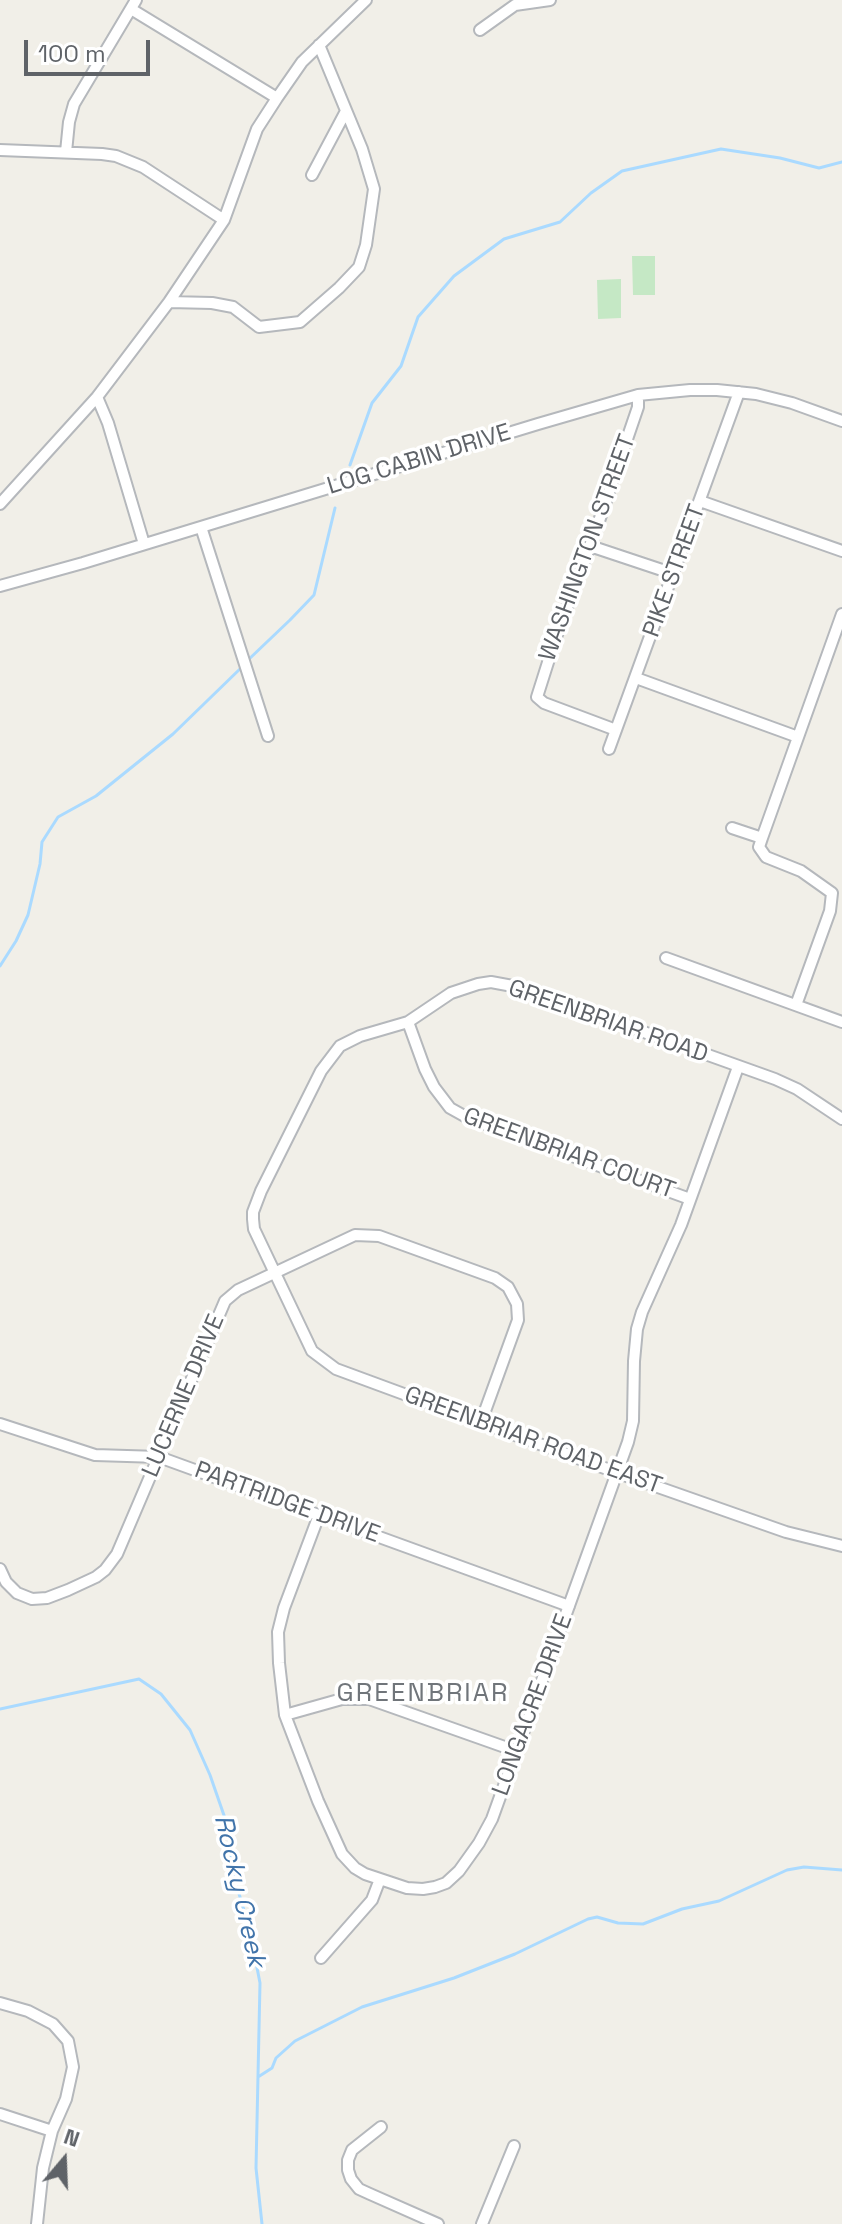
<!DOCTYPE html>
<html>
<head>
<meta charset="utf-8">
<style>
	body { margin:0 }
	#map { position:relative; width:842px; height:2224px; overflow:hidden; background:#f1efe8; font-family:"Space Grotesk",sans-serif }
	canvas { display:block }
	.north { position:absolute; left:24px; top:2120px; width:80px; height:80px; -webkit-text-stroke:6px #fff; paint-order:stroke; rotate:19deg; font-size:22px; font-weight:700; line-height:32px; text-align:center; color:#5f6368 }
	.north::after { content:''; display:block; margin:auto; width:28px; height:36px; background:#5f6368; clip-path:polygon(50% 0,100% 100%,50% 72%,0 100%) }
	.scale { position:absolute; left:24px; top:40px; width:126px; height:36px; box-sizing:border-box; border:4px solid #5f6368; border-top:0; padding-left:10px; font-size:24px; line-height:28px; white-space:nowrap; color:#5f6368; -webkit-text-stroke:6px #fff; paint-order:stroke }
</style>
</head>
<body>
<div id="map">
<canvas width="842" height="2224"></canvas>
<div class="north">N</div>
<div class="scale">100 m</div>
</div>
<script>
const c = document.querySelector('canvas').getContext('2d');
c.lineJoin = 'round';
function fillPath(path, color) { c.fillStyle = color; c.fill(path, 'evenodd'); }
const toPath = rows => new Path2D(rows.map(r => 'M' + r).join(''));
function trace(path, color, width, dash) { c.strokeStyle = color; c.lineWidth = width; c.lineCap = dash ? 'butt' : 'round'; c.setLineDash(dash || []); c.stroke(path); }
function write(font, color, halo, rows, align = 'center') {
  c.font = font + ' "Space Grotesk",sans-serif'; c.lineWidth = 7; c.setLineDash([]); c.textBaseline = 'middle'; c.strokeStyle = halo; c.fillStyle = color; for (const [text, x, y, turn = 0] of rows) {
    c.save(); c.translate(x, y); c.rotate((+turn || 0) * Math.PI / 180); c.textAlign = isNaN(turn) ? turn : align; if (halo) c.strokeText(text, 0, 0); c.fillText(text, 0, 0); c.restore();
  }
}
fillPath(toPath([
	[632,256,655,256,655,295,633,295],
	[621,279,621,318,598,319,597,280]
]), '#c5e8c5');
trace(toPath([
	[350,465,372,403,401,366,418,317,454,276,504,239,560,222,591,193,622,171,721,149,780,158,819,168,842,162],
	[247,661,290,620,314,595,335,508],
	[0,966,16,941,28,915,40,864,42,842,58,817,96,796,173,734,242,667],
	[0,1709,139,1679,161,1694,190,1730,210,1775,227,1824,234,1877,249,1927,260,1983,256,2168,262,2224],
	[258,2077,272,2068,276,2058,295,2041,362,2007,454,1978,515,1954,588,1919,597,1917,618,1923,643,1924,682,1909,719,1901,787,1870,804,1867,842,1870]
]), '#aadaff', 3);
const minor = toPath([
	[131,9,277,98],
	[480,30,515,5,550,0],
	[0,150,102,154,116,156,143,167,224,220],
	[66,152,69,122,74,104,136,0],
	[312,175,346,111],
	[169,302,212,303,233,307,259,327,300,322,339,288,359,267,366,245,374,189,362,149,319,45],
	[97,397,108,423,144,544],
	[700,501,842,551],
	[0,504,97,397,169,302,224,220,257,129,277,98,302,62,366,0],
	[201,527,268,736],
	[590,546,674,574],
	[0,586,83,563,538,424,638,395,690,390,717,390,756,394,792,403,842,421],
	[636,678,798,737],
	[616,730,544,703,537,697,556,637,597,527,638,407,638,395],
	[609,749,739,392],
	[732,828,762,838,759,847,766,857,801,871,832,893],
	[762,838,842,614],
	[666,958,842,1022],
	[796,1005,830,911,832,893],
	[408,1022,425,1069,434,1087,450,1108,468,1118,690,1199],
	[842,1119,797,1089,775,1079,518,987,491,982,478,984,451,993,408,1022,360,1036,340,1046,321,1071,261,1191,253,1212,253,1219,254,1229,312,1351,336,1369,618,1473,786,1532,842,1546],
	[0,1424,95,1455,159,1457,569,1606],
	[319,1515,284,1608,278,1632,279,1663,285,1715,318,1801,342,1854,355,1868,365,1874,407,1888,423,1889,435,1887,446,1883,459,1871,479,1843,492,1819,628,1442,633,1421,634,1361,637,1329,642,1312,681,1225,738,1067],
	[0,1569,6,1582,17,1593,32,1599,47,1598,68,1590,96,1577,105,1570,117,1554,225,1301,238,1290,355,1235,379,1236,495,1278,508,1287,517,1304,518,1320,481,1422],
	[285,1715,342,1699,369,1699,516,1751],
	[321,1958,372,1900,380,1879],
	[0,2003,28,2011,53,2024,68,2041,73,2067,66,2099,52,2131,43,2168,37,2224],
	[0,2114,52,2131],
	[381,2127,352,2150,348,2160,348,2170,351,2179,359,2189,370,2194,438,2224],
	[482,2224,514,2146]
]);
trace(minor, '#b5b8bc', 14);
trace(minor, '#fff', 10);
write('24px', '#5f6368', '#fff', [
	["LOG CABIN DRIVE",419,460,-17],
	["WASHINGTON STREET",588,548,-70],
	["PIKE STREET",675,571,-70],
	["GREENBRIAR ROAD",608,1022,19],
	["GREENBRIAR COURT",569,1154,20],
	["LUCERNE DRIVE",184,1396,-67],
	["GREENBRIAR ROAD EAST",533,1441,20],
	["PARTRIDGE DRIVE",287,1503,20],
	["LONGACRE DRIVE",533,1705,-70]
]);
c.letterSpacing = '2px';
write('26px', '#70757a', '#fff', [
	["GREENBRIAR",423,1694]
]);
c.letterSpacing = '0px';
write('italic 26px', '#4174aa', '#fff', [
	["Rocky Creek",239,1891,77]
]);
</script>
</body>
</html>
